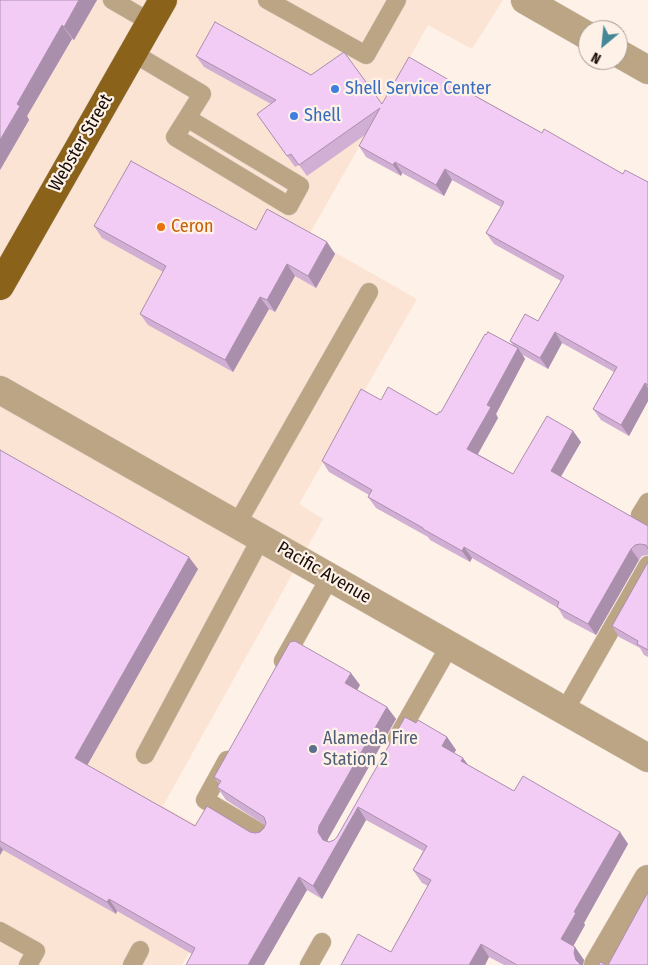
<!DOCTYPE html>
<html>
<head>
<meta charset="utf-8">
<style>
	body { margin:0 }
	#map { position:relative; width:648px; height:965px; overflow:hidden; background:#fef1e8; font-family:"Fira Sans Condensed",sans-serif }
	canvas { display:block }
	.north { position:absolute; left:578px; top:20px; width:50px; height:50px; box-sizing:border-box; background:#fef1e8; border:1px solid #a2968e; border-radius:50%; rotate:208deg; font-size:14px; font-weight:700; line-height:20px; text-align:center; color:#170d06 }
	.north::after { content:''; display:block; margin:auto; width:18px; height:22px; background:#448797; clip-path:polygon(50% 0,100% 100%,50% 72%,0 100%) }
</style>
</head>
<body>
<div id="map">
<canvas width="648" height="965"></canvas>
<div class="north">N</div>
</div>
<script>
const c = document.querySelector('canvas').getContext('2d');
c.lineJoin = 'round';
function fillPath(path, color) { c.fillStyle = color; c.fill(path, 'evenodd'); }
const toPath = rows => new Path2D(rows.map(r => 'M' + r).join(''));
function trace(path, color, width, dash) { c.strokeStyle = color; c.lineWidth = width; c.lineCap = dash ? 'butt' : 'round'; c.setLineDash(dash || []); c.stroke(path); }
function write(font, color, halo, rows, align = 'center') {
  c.font = font + ' "Fira Sans Condensed",sans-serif'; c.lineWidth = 4.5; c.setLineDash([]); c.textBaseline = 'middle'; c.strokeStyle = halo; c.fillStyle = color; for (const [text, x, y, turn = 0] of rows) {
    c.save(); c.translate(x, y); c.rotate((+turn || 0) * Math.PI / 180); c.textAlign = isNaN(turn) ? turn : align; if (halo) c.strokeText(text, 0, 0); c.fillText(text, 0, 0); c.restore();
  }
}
fillPath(toPath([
	[0,0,503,0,472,49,428,25,308,237,417,299,299,504,323,519,163,806,246,853,182,965,0,965]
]), '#fce4d5');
const service = toPath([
	[112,0,150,22],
	[267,0,366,55,397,0],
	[133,53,202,94,187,118,175,137,289,206,300,186,187,118],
	[648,502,640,515,648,518],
	[237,524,369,292],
	[283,661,330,577],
	[565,710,648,565],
	[397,738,450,645],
	[145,755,261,538],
	[227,760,205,800,264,835],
	[0,931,36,951,28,965],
	[132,965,140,950],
	[309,965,322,942]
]);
const minor = toPath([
	[0,390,648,758],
	[598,965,648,879]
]);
const tertiary = toPath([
	[525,0,588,36],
	[618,53,648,70]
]);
const primary = toPath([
	[0,286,163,0]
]);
trace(service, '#d9cdc4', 19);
trace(minor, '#d9cdc4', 29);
trace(tertiary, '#d9cdc4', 29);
trace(primary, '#d9cdc4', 29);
trace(service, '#bba584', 18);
trace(minor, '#bba584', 28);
trace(tertiary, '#bba584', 28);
trace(primary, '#8a6219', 28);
fillPath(toPath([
	[0,0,97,0,74,40,72,39,27,116,29,120,0,170],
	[196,56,311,75,382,104,449,80,451,82,542,133,623,174,648,182,648,401,629,436,601,420,593,409,614,372,562,343,548,369,523,355,525,359,496,414,498,418,478,454,513,474,573,431,581,442,561,477,648,526,648,555,642,556,639,560,596,635,564,618,558,608,472,558,470,562,430,540,428,537,376,508,368,497,369,495,329,472,322,461,381,400,437,415,441,412,513,345,510,341,538,321,561,281,494,244,486,233,501,207,452,180,444,196,402,173,401,176,366,157,359,146,365,135,307,176,299,165,295,167,257,114,271,104,204,67],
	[94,226,256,230,327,242,335,254,316,288,295,276,275,312,269,309,233,372,148,325,140,314,163,272,102,238],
	[0,450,198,569,87,765,195,826,250,832,255,833,260,832,264,828,265,825,226,800,217,787,219,784,214,777,360,685,357,690,387,707,396,719,328,839,327,842,329,842,334,840,337,837,416,723,447,737,456,750,454,753,468,765,514,791,620,832,628,844,584,923,585,925,573,946,575,947,584,960,583,965,504,965,489,957,485,965,341,965,391,952,428,886,422,883,413,870,423,851,366,820,322,899,307,890,264,965,186,965,192,954,117,911,116,914,3,850,0,855],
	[648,562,648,657,644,655,640,648,619,637,612,626]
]), '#d1afd4');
fillPath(toPath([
	[79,0,97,0,74,40,64,27],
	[62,25,72,39,27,116,29,120,0,170,0,140,17,104],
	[395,162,402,173,401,176,393,165],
	[445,169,452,180,444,196,436,185],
	[327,242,335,254,316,288,308,276],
	[287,264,295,276,275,312,267,300],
	[260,297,269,309,233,372,225,360],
	[555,332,562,343,548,369,540,358],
	[518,348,525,359,496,414,498,418,475,459,467,449,487,405],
	[645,383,648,388,648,401,629,436,621,425],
	[573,431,581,442,558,481,551,471],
	[464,547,472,558,470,562,462,551],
	[631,549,639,560,596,635,588,624],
	[189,557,198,569,84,771,75,758],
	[351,673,360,685,354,696,345,683],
	[387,707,396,719,328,839,326,845,323,840,318,832,319,826],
	[447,737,456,750,451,758,442,746],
	[463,758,472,770,461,761],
	[358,807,366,820,322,899,313,886],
	[620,832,628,844,584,923,585,925,570,952,561,939,574,912],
	[0,846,3,850,0,855],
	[299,877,307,890,264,965,248,965],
	[109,899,117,911,116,914,107,902],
	[481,944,489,957,485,965,469,965],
	[575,947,584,960,583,965,579,965,576,960,574,953]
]), '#aa8fac');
const building = toPath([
	[0,0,79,0,64,27,62,25,17,104,20,106,0,140,0,0],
	[215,22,311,75,344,52,382,104,409,57,449,80,448,81,542,133,544,129,623,174,625,170,648,182,648,385,645,383,621,425,593,409,617,367,555,332,540,358,510,341,525,314,538,321,564,276,486,233,504,202,445,169,436,185,395,162,393,165,359,146,380,108,299,165,291,154,287,156,257,114,276,100,196,56,215,22],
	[131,161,256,230,267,209,327,242,308,276,287,264,267,300,260,297,225,360,140,314,166,266,94,226,131,161],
	[488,332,518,348,487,405,491,407,467,449,513,474,547,416,573,431,551,471,648,526,648,549,646,545,640,544,635,545,631,549,588,624,557,607,559,602,464,547,462,551,423,529,423,528,368,497,372,490,322,461,361,389,381,400,388,387,437,415,439,412,441,412,485,334,486,335,488,332],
	[0,450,189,557,75,758,195,826,207,806,250,832,255,833,260,832,264,828,266,823,264,817,217,787,221,781,214,777,290,642,295,641,351,673,345,683,387,707,319,826,318,832,323,840,329,842,334,840,337,837,405,717,416,723,418,720,447,737,442,746,463,758,461,761,514,791,523,776,620,832,574,912,576,913,561,939,575,947,574,953,576,960,581,965,517,965,481,944,469,965,341,965,358,934,391,952,431,880,413,870,427,846,358,807,313,886,299,877,248,965,186,965,195,948,109,899,107,902,0,841,0,450],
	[648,562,648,650,637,644,638,641,612,626,648,562],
	[648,892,648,965,608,965,648,892],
	[601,962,606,965,598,965,601,962]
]);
fillPath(building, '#f3ccf6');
trace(building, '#aa8fac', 1);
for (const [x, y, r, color] of [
	[335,89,5,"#3f7fe0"],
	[294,116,5,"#3f7fe0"],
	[161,227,5,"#e8710a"],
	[313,749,5,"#5c6f8a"]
]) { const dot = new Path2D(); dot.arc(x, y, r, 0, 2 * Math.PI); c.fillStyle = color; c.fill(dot); trace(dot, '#fef1e8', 2); }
write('18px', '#366cbe', '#fef1e8', [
	["Shell Service Center",345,89],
	["Shell",304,116]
], 'left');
write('18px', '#170d06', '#fef1e8', [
	["Webster Street",81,143,-60],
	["Pacific Avenue",324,573,30]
]);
write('18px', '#c56008', '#fef1e8', [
	["Ceron",171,227]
], 'left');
write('18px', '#4e5e75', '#fef1e8', [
	["Alameda Fire",323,739],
	["Station 2",323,760]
], 'left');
</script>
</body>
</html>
